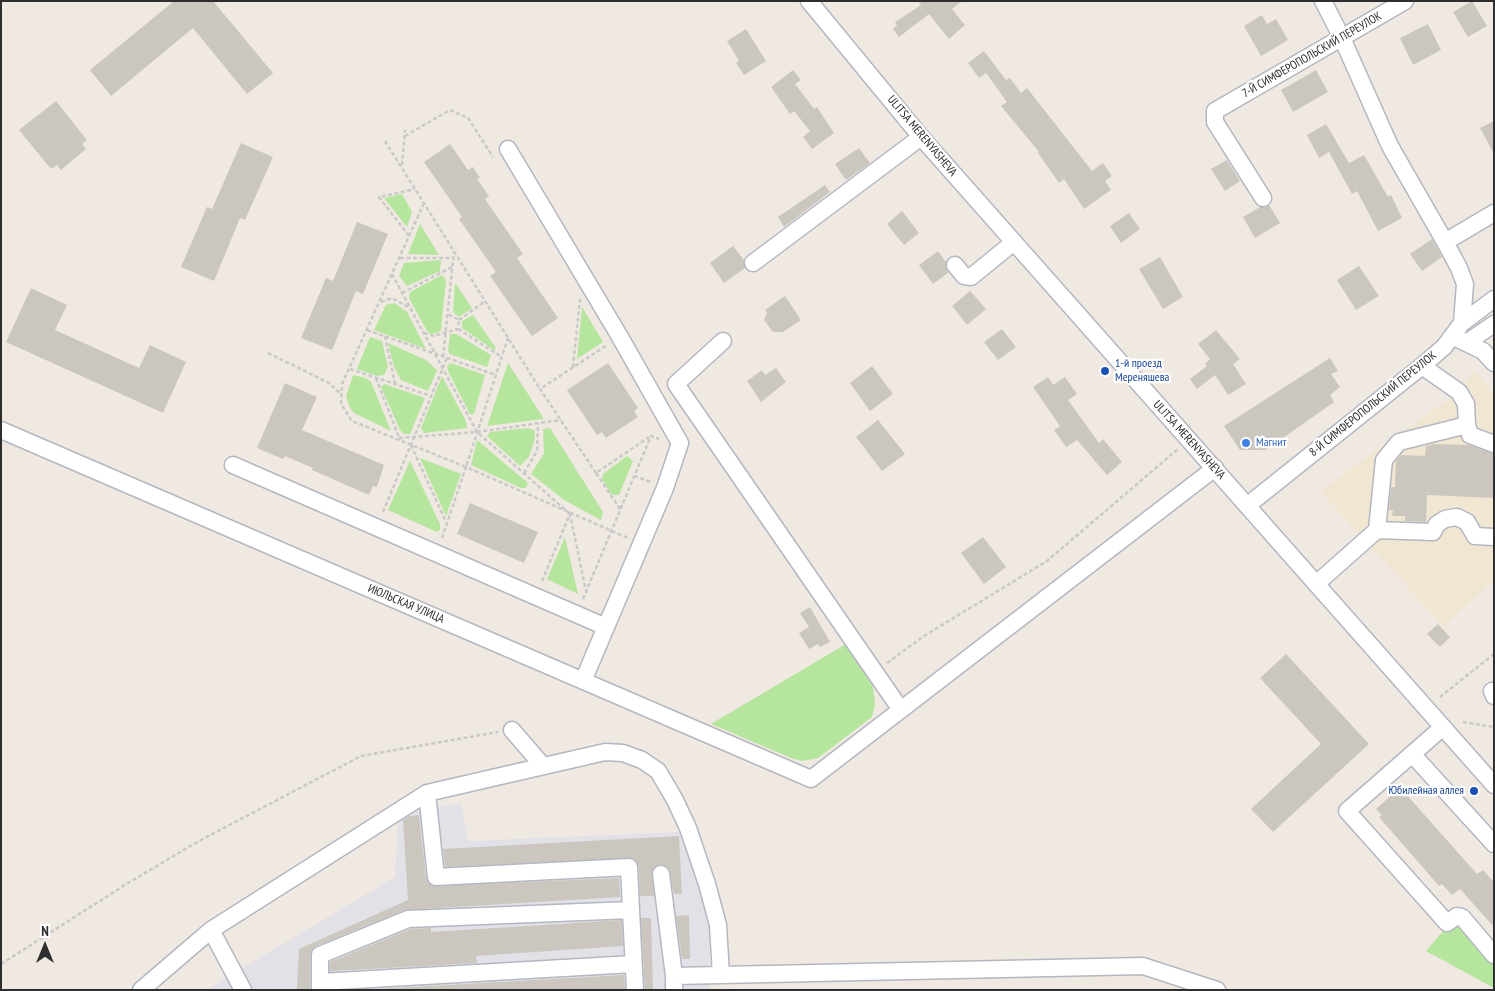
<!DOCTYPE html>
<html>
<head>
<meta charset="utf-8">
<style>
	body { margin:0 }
	#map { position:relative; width:1495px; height:991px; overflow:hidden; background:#efe9e1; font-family:"PT Sans Narrow",sans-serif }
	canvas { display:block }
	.frame { position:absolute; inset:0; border:2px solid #2e2e2e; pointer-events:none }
	.north { position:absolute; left:20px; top:921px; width:50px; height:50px; -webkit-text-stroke:4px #fff; paint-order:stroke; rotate:0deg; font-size:14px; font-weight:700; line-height:20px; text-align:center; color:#2e2e2e }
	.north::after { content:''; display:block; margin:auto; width:18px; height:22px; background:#2e2e2e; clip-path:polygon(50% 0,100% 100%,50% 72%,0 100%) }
</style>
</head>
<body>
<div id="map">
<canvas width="1495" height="991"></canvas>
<div class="frame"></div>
<div class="north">N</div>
</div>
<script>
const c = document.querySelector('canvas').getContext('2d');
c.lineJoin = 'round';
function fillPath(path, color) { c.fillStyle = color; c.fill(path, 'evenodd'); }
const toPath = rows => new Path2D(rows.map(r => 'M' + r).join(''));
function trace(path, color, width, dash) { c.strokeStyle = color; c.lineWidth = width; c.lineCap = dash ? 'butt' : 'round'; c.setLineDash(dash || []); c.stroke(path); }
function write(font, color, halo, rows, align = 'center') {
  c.font = font + ' "PT Sans Narrow",sans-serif'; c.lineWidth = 4.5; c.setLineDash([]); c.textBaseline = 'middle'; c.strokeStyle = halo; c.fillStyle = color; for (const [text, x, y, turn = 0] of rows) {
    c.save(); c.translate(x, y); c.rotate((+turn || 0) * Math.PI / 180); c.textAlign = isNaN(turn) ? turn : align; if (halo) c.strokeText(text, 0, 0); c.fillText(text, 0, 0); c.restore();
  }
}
fillPath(toPath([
	[461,803,468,841,681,832,709,907,709,990,206,990,395,877,398,815]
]), '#e3e1e8');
fillPath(toPath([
	[1474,369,1494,395,1494,579,1444,627,1320,491,1459,392]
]), '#f0e6d1');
fillPath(toPath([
	[402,194,412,212,407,227,384,198],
	[420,224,439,255,408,254],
	[441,260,440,271,407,286,399,276,404,263],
	[442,275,446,280,441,330,437,333,431,334,427,331,409,298,410,292],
	[455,283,472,308,459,317,453,312],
	[395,303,407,312,426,349,374,330,386,305],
	[582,307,603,342,577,359],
	[473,315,496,348,494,350,462,328,462,321],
	[450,334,456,334,491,355,487,367,450,354,448,351],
	[370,337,382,341,388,367,384,375,377,376,357,369],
	[388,343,426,360,437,370,428,391,401,380,394,367],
	[451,363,485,375,474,414,470,414,448,371,447,366],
	[508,363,544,419,487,426],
	[353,375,366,378,371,382,391,431,354,413,350,408,346,397],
	[442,376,466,421,467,428,424,433,421,428],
	[384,384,425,398,410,434,404,434,400,430,381,387],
	[529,428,535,431,534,442,529,457,520,466,487,436,490,432],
	[550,428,603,512,601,520,564,500,531,474,544,453,543,429],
	[477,440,528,483,526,488,521,488,471,465],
	[627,456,633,461,619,495,615,495,611,494,602,479,603,474],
	[420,458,461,474,446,516],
	[410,461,440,524,440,530,437,532,388,510],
	[565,537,578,594,547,579],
	[846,644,873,687,875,704,872,717,818,758,802,761,791,758,711,724],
	[1451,922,1462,922,1494,963,1494,988,1426,951]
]), '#b6e59e');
fillPath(toPath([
	[174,1,213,1,273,73,247,94,193,28,111,96,90,70],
	[918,1,962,1,952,9,965,25,949,39,929,14,899,37,893,29,897,25,895,22,921,5],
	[1472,1,1487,26,1468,37,1453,12],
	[1262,15,1267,24,1276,19,1288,40,1261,56,1244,26],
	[1428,24,1441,50,1413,65,1400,38],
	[746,29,766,61,744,75,736,63,739,61,727,41],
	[984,51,1006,80,1010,78,1021,93,1027,88,1092,171,1103,163,1112,176,1105,181,1111,190,1084,209,1064,179,1059,183,1038,153,1039,152,1001,106,1007,102,986,73,979,78,968,63],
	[793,70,801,80,795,84,814,109,817,107,834,133,812,149,803,137,810,131,794,111,790,114,771,87],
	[1316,70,1328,92,1293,112,1281,90],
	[56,101,87,140,82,144,86,149,61,170,57,165,51,169,19,130],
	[1494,121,1494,154,1480,128],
	[1326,124,1349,163,1364,155,1388,197,1391,195,1402,218,1378,231,1357,191,1352,194,1329,152,1319,158,1307,135],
	[241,143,273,157,245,220,240,218,214,281,181,267,207,207,212,209],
	[450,144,468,170,473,167,480,178,477,179,489,196,485,199,523,254,517,258,558,318,532,336,490,276,496,272,459,219,462,217,424,162],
	[859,148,870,163,846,180,835,164],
	[1227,160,1240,181,1225,191,1211,169],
	[825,185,830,192,784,227,778,217],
	[1269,205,1280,223,1255,238,1243,217,1260,207],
	[902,211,919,233,904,245,887,224],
	[1129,213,1140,229,1121,243,1110,226],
	[357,222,388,234,363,294,356,291,332,350,301,338,326,278,333,281],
	[1432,239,1442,257,1422,271,1410,254],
	[733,246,744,260,745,268,724,283,710,263],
	[938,251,946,262,948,273,933,284,919,265],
	[1160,257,1183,297,1163,309,1139,269],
	[1359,266,1379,296,1356,310,1337,280],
	[31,288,67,305,55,330,139,368,150,345,186,362,163,413,6,342],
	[970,291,986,309,967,325,952,306],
	[785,296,801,320,783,332,773,332,764,320,767,313,765,310],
	[1002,329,1016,347,998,360,984,342],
	[1216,330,1240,359,1233,364,1246,384,1228,395,1215,375,1197,389,1190,379,1207,366,1205,364,1210,359,1198,344],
	[1330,358,1338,371,1331,374,1340,387,1330,395,1334,402,1266,450,1240,450,1224,426],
	[608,363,638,408,634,411,638,417,606,438,602,432,597,435,567,390],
	[872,366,893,394,870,411,850,383],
	[776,368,786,382,761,402,747,381,762,370,765,375],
	[1048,377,1053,385,1065,377,1077,394,1068,400,1099,443,1103,439,1122,462,1107,475,1077,440,1066,447,1054,430,1060,426,1033,387],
	[285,383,317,397,302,430,384,465,377,487,373,486,369,495,312,470,313,468,285,456,283,459,257,448],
	[878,420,905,454,882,471,856,437],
	[1434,444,1469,445,1494,454,1494,498,1427,495,1426,522,1405,521,1405,516,1392,516,1393,510,1389,510,1391,487,1395,487,1396,461,1401,455,1425,456,1426,446],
	[470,503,538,532,524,563,457,534],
	[983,537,1006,567,984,584,961,553],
	[810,607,830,642,820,647,818,644,809,649,799,633,809,627,800,613],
	[1438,624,1450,637,1440,647,1427,634],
	[1286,654,1369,744,1273,832,1251,809,1321,744,1260,678],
	[1397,790,1403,797,1406,794,1477,874,1483,870,1494,882,1494,927,1460,889,1452,895,1442,884,1439,886,1379,817,1382,815,1376,809],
	[419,815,426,878,432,886,619,878,620,897,405,910,316,946,310,955,310,990,297,990,299,949,408,900,403,820,410,816],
	[679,836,682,894,674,894,669,868,660,864,652,871,654,896,640,896,639,866,633,858,445,867,443,849],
	[689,915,690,959,682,959,676,916],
	[641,918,651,918,653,990,645,990],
	[622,920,623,946,476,956,477,963,330,971,330,962,410,929,431,928,431,932],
	[624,975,625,990,359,990]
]), '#cbc7bf');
const minor = toPath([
	[809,1,921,137,1494,785],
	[1323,1,1342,38,1390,146,1445,242,1459,268,1465,284,1462,323],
	[508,149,620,337,680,443,665,488,583,681],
	[1263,198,1215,122,1215,111,1405,1],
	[1445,242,1494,213],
	[753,263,921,137],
	[955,265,964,276,971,277,1014,242],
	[1452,336,1483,351,1494,363],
	[723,341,676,384,901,710],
	[1466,343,1494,324],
	[1422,366,1459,392,1466,404,1467,425,1470,435,1494,444],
	[1,430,811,779,1215,468],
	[233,465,606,627],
	[1248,505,1422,366,1444,347,1462,323,1494,299],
	[1377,530,1384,460,1399,442,1467,425],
	[1316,584,1377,530,1433,532,1437,524,1445,519,1457,517,1467,522,1475,536,1494,537],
	[1492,691,1494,696],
	[1443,727,1347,811,1447,923,1457,916,1462,917,1494,955],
	[512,730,543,766],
	[1413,755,1494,844],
	[427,793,436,877,629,867,631,910],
	[661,874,674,976],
	[211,930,243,990],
	[320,982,633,964],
	[141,990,211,930,427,793,605,752,623,753,642,760,658,771,675,800,688,828,707,884,718,925,721,975],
	[320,990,320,955,408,919,631,910,635,990],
	[674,990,674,976,1143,966,1217,990]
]);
trace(minor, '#b4b7c1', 19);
trace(toPath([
	[405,136,450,110,468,118,493,157],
	[385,141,540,389],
	[402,165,405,130],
	[424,203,342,384,341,404,352,421,466,467,508,338],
	[409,236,379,197,415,189],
	[400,258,453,258],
	[392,274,477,432,570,514],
	[402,293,452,267],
	[381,302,392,298,410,308],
	[459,320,485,301],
	[458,329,502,357],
	[367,330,496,375],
	[424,333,434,336,458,329,459,320,448,314],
	[385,336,395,384],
	[268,353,329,383,342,395],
	[443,357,454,251],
	[573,367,580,299],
	[350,369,431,396],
	[376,378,400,440],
	[399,438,477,432,561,420],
	[411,445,446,522],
	[524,473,537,451,538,423],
	[596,473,540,389,607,345],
	[634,476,651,482],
	[620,509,596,473,649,437],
	[383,512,447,358],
	[442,538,466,467,628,538],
	[542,581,570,514,586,591],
	[583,599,651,436,659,439],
	[887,663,924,636,1047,561,1178,449],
	[1440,697,1494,654],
	[1463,722,1494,727],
	[1,964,128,883,199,841,361,756,498,732]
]), '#c9c9c9', 2.5, [4, 2.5]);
trace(minor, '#fff', 16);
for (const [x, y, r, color] of [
	[1105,371,5,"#1a4fb4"],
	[1246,443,5,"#3f7fe0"],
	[1474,791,5,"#1a4fb4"]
]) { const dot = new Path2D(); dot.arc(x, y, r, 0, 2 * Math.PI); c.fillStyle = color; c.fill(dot); trace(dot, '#fff', 2); }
write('12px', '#2e2e2e', '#fff', [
	["7-Й СИМФЕРОПОЛЬСКИЙ ПЕРЕУЛОК",1312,55,-30],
	["ULITSA MERENYASHEVA",922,136,50],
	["8-Й СИМФЕРОПОЛЬСКИЙ ПЕРЕУЛОК",1373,404,-39],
	["ULITSA MERENYASHEVA",1189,440,48],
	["ИЮЛЬСКАЯ УЛИЦА",406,604,23]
]);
write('12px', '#164399', '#fff', [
	["1-й проезд",1115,364],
	["Мереняшева",1115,378],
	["Юбилейная аллея",1464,791,"right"]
], 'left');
write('12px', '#366cbe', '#fff', [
	["Магнит",1256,443]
], 'left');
</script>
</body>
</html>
